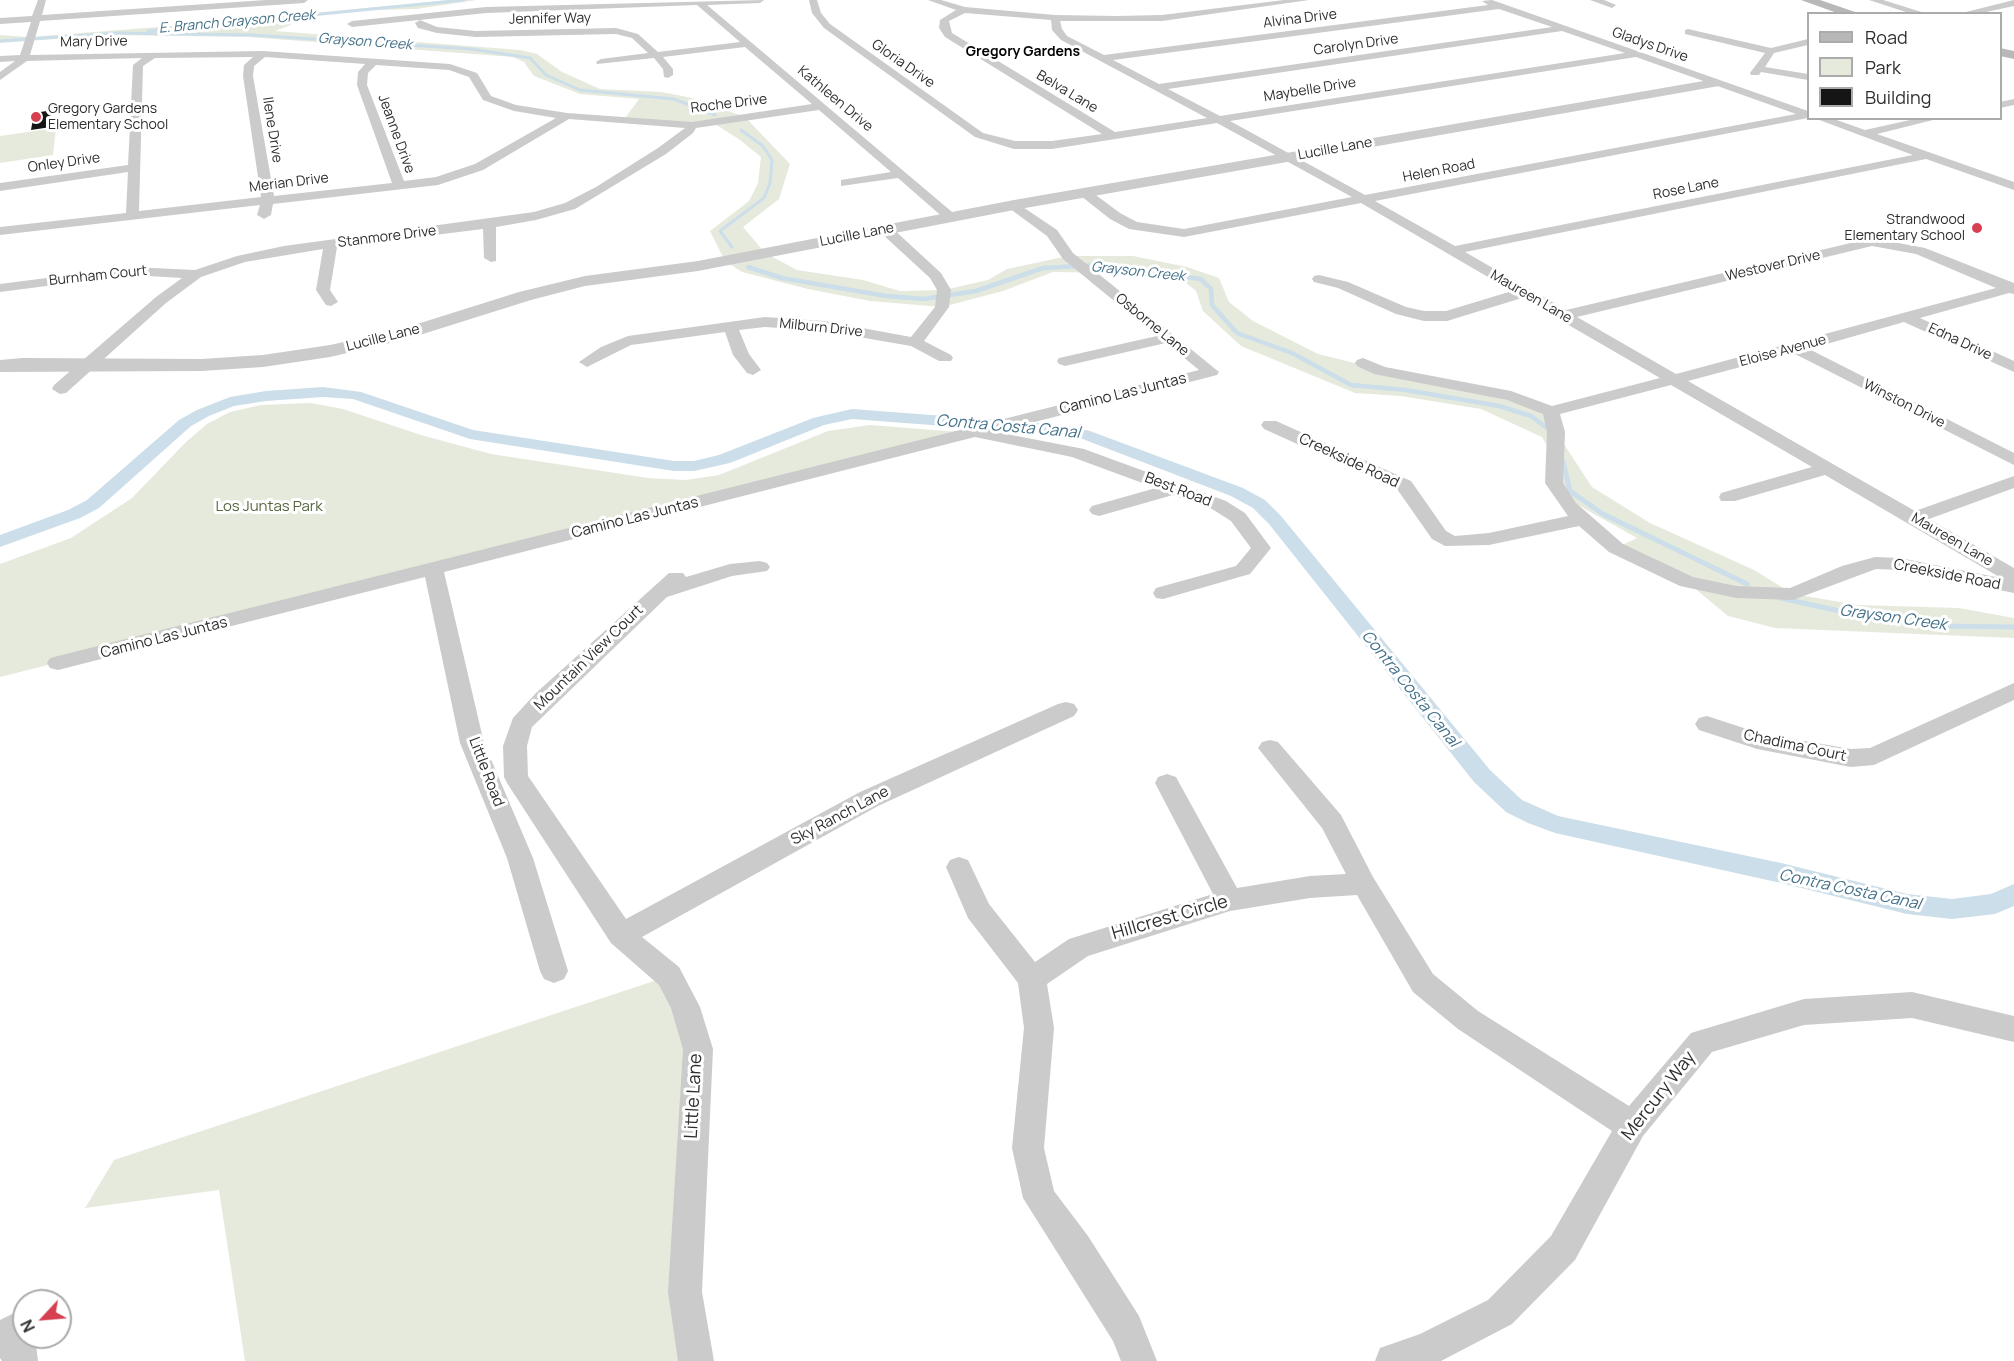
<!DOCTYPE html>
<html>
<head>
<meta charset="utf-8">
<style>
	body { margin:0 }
	#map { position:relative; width:2014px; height:1361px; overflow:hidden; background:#fff; font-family:Manrope,sans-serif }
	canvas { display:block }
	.legend { position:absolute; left:1807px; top:12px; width:195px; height:108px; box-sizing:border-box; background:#fff; border:2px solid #ababab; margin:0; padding:8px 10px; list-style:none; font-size:18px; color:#2e2e2e }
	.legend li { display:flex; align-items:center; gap:12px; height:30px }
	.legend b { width:30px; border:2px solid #ababab }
	.north { position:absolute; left:12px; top:1289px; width:60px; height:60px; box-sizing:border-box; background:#fff; border:2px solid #ababab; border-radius:50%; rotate:244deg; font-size:16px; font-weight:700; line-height:24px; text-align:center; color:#2e2e2e }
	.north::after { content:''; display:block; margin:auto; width:21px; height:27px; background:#d64051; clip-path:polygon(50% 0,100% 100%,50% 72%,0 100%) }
</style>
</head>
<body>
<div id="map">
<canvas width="2014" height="1361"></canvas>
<ul class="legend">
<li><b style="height:8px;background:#b8b8b8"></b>Road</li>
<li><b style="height:16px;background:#e5eadd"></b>Park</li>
<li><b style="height:16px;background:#151515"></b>Building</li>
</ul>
<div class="north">N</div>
</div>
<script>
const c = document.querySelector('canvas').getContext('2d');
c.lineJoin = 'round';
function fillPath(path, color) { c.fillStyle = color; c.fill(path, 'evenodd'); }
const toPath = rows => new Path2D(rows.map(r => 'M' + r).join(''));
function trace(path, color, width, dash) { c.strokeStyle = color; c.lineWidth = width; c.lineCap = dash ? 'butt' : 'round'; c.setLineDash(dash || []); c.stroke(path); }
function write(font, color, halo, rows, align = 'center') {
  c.font = font + ' Manrope,sans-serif'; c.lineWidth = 6; c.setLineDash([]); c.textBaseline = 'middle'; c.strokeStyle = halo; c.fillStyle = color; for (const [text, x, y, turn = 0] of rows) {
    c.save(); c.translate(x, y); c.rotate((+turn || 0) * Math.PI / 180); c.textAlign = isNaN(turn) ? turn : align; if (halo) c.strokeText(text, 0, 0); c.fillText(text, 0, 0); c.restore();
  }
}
fillPath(toPath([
	[449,0,477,0,416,9,337,11,290,18,291,25,275,31,520,50,537,54,562,72,600,89,662,92,692,98,745,117,790,164,779,199,743,227,765,253,797,270,863,280,900,291,944,290,988,280,1007,269,1068,256,1133,256,1187,267,1219,278,1229,302,1253,321,1318,354,1551,411,1556,432,1592,487,1650,523,1754,570,1793,594,1858,605,1959,608,2014,618,2014,638,1775,628,1728,616,1687,582,1616,548,1637,538,1562,496,1557,463,1542,437,1481,409,1401,396,1355,393,1241,346,1203,311,1196,291,1186,283,1115,273,1053,272,1003,291,942,307,870,301,808,289,742,272,725,261,710,231,749,201,758,183,761,157,740,140,712,122,692,125,625,118,639,99,580,94,534,76,524,62,513,57,249,37,110,35,0,43,0,35,30,37,210,23],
	[56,128,53,155,0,163,0,136],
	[311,403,343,409,421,435,491,454,648,478,686,480,719,475,828,431,870,425,972,433,0,677,0,564,71,538,132,498,186,442,207,424,230,412,261,405],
	[669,976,685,1007,696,1361,245,1361,219,1190,85,1208,114,1160]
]), '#e5eadd');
trace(toPath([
	[148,31,464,0],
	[0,41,117,33,251,35,471,49,530,58,546,75,580,90,674,99,715,115],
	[732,247,720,231,764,198,770,183,772,160,763,146,741,130]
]), '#cbdee9', 3);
trace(toPath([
	[748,267,782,278,886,296,924,299,976,291,1043,268,1098,265,1201,279,1211,289,1212,305,1237,333,1292,353,1351,385,1406,390,1499,406,1531,416,1551,431]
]), '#cbdee9', 4.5);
trace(toPath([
	[1563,461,1570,491,1603,514,1747,584],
	[1780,598,1867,617,1937,626,2014,627]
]), '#cbdee9', 5);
fillPath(toPath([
	[323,387,361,392,473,430,674,461,694,461,719,455,813,418,852,409,1063,425,1090,431,1243,488,1265,500,1281,516,1490,770,1522,800,1558,816,1781,863,1907,894,1952,899,1991,894,2014,884,2014,906,1995,914,1952,919,1907,914,1781,883,1555,833,1528,823,1506,812,1474,782,1269,524,1253,508,1231,496,1080,438,1063,435,852,419,824,425,730,463,694,471,674,471,470,439,353,399,323,397,266,401,234,406,209,416,191,426,99,508,80,518,0,547,0,535,68,510,87,500,179,420,197,410,230,397,266,391,323,387]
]), '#cbdee9');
fillPath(toPath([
	[53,110,51,127,31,130,34,113]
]), '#151515');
fillPath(toPath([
	[38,0,46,0,42,15,266,0,308,0,304,3,40,21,30,55,263,51,450,64,477,73,491,96,516,105,567,113,692,122,812,104,745,47,663,57,673,69,673,75,668,78,664,77,663,69,654,58,597,64,596,62,601,59,648,53,632,38,616,34,476,37,437,33,418,28,415,23,420,20,437,27,476,31,616,28,638,34,658,52,740,42,697,5,486,13,352,27,347,24,352,21,486,7,764,0,760,3,707,5,958,217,956,220,946,220,898,178,841,186,841,180,891,172,819,110,696,128,693,133,666,154,575,209,536,220,496,227,496,261,491,262,484,258,483,229,337,247,330,290,338,302,331,306,326,305,316,290,323,249,245,262,201,277,166,303,66,393,60,394,52,389,54,385,156,297,182,278,132,275,0,292,0,284,132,267,195,270,237,256,284,246,534,212,565,203,596,187,658,148,685,128,569,119,483,170,438,185,273,204,271,215,264,219,257,215,260,205,0,235,0,227,126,213,128,172,0,191,0,183,128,165,133,65,142,58,27,61,0,80,0,72,15,61,0,62,0,56,20,55,31,22,0,24,0,18,32,16,38,0],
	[253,57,244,65,243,76,261,197,139,211,143,66,155,58,253,57],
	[265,57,365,64,358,72,357,85,392,183,274,196,253,76,254,66,265,57],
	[376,65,449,70,469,77,483,100,514,111,556,118,475,164,436,177,404,181,367,85,368,73,376,65],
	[809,0,817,0,821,13,830,24,983,133,1015,141,1052,141,1102,134,945,37,939,28,940,20,956,10,928,0,941,0,965,7,1055,15,1116,16,1162,15,1284,0,1309,0,1162,21,1060,21,1062,29,1067,36,1104,55,1488,5,1482,1,1492,0,1808,111,1808,118,1375,201,1455,246,1913,155,1814,118,1831,118,1865,130,1919,118,1941,118,1877,134,2014,182,2014,190,1926,159,1465,252,1566,310,1872,238,1925,248,2014,283,2014,294,2009,293,1920,318,2014,361,2014,372,1904,322,1809,349,2014,453,2014,465,1793,353,1688,381,1915,511,2014,476,2014,488,1929,519,2014,568,2014,593,1900,570,1876,569,1793,600,1736,598,1680,586,1609,552,1579,526,1489,545,1445,546,1432,539,1397,489,1264,429,1261,425,1264,421,1276,421,1411,481,1446,531,1455,536,1489,533,1568,516,1545,483,1547,432,1543,414,1507,400,1374,374,1357,366,1355,363,1357,360,1363,358,1385,367,1511,391,1552,406,1660,378,1522,298,1447,321,1424,321,1396,314,1338,288,1314,282,1312,279,1314,276,1319,275,1348,282,1406,307,1424,311,1446,311,1512,291,1361,203,1184,237,1129,229,1110,219,1081,196,1081,190,1089,190,1120,213,1137,222,1184,229,1352,197,1217,123,1052,149,1014,149,975,137,824,28,812,13,809,0],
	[1499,9,1552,27,1159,84,1113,60,1499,9],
	[965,13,1051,20,1052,30,1061,40,1207,118,1115,132,952,33,949,21,965,13],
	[1562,31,1625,53,1220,116,1168,89,1562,31],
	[1636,57,1796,114,1365,195,1230,121,1636,57],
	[1872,246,1916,254,1996,288,1676,374,1577,317,1872,246],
	[1671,385,1812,467,1721,493,1719,497,1721,501,1735,501,1825,475,2001,578,1900,558,1875,557,1842,566,1790,588,1736,586,1693,577,1623,544,1576,503,1563,483,1565,432,1560,414,1671,385],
	[1590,0,1604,0,1616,5,1612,8,1590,0],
	[1869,0,1883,0,1928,14,1912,14,1869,0],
	[2014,0,2014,6,1977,14,1958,14,2014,0],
	[1688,29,1771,48,1808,39,1808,45,1774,53,1765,67,1808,74,1808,80,1761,72,1759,75,1751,75,1750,73,1765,53,1685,34,1685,30,1688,29],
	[2014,99,2014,105,2000,108,2000,102,2014,99],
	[1014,201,1057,230,1073,253,1219,372,1217,375,996,432,1084,449,1226,501,1245,513,1271,548,1250,574,1163,599,1156,598,1153,593,1156,588,1236,566,1251,548,1231,521,1212,509,1173,495,1099,516,1092,514,1089,510,1092,506,1156,488,1072,457,975,437,444,572,484,743,533,858,568,971,564,979,554,983,544,979,540,971,507,858,460,743,425,577,58,670,50,668,47,663,50,658,58,656,1199,370,1166,343,1065,366,1059,364,1057,361,1059,358,1157,336,1063,259,1047,236,1009,208,1008,205,1014,201],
	[886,226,891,227,941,273,951,290,949,307,924,341,951,355,953,358,951,361,939,361,911,346,824,331,765,327,739,330,749,354,761,370,753,375,747,373,733,355,725,332,631,345,587,367,579,362,601,347,628,336,765,317,824,321,911,337,935,307,937,290,930,278,881,233,879,230,886,226],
	[760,561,767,563,770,567,767,571,732,576,667,597,532,727,527,746,528,776,626,919,860,792,1058,704,1066,702,1074,704,1078,710,1074,716,878,806,642,937,679,967,700,1007,713,1049,702,1292,714,1361,678,1361,668,1292,683,1049,671,1008,659,985,611,943,507,783,504,777,503,746,513,718,536,693,669,573,683,573,686,577,730,564,760,561],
	[2014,683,2014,700,1874,765,1851,767,1757,749,1699,730,1695,724,1699,718,1707,716,1759,733,1851,749,1870,748,2014,683],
	[1270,740,1278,742,1341,815,1373,877,1433,974,1478,1011,1629,1106,1691,1033,1804,999,1912,992,2014,1016,2014,1042,1912,1018,1804,1025,1712,1052,1643,1136,1575,1260,1512,1324,1441,1361,1375,1361,1380,1348,1420,1334,1488,1300,1551,1236,1612,1131,1458,1029,1413,992,1357,895,1310,898,1230,911,1088,956,1047,984,1054,1028,1044,1148,1054,1191,1088,1236,1139,1316,1157,1361,1121,1361,1113,1341,1023,1198,1012,1148,1024,1028,1018,983,968,918,946,867,950,860,959,857,968,860,989,904,1035,962,1069,939,1213,894,1155,783,1158,777,1167,774,1176,777,1237,888,1310,876,1346,874,1322,828,1258,748,1262,742,1270,740],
	[16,1312,24,1316,24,1337,35,1337,38,1361,2,1361,0,1358,0,1320,16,1312]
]), '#cbcbcb');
fillPath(toPath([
	[1715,79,1721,83,1719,86,1014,210,698,271,585,286,531,300,407,339,330,357,263,367,201,371,0,372,0,360,22,358,201,359,263,355,330,345,395,331,519,292,585,276,698,261,1014,200,1715,79]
]), '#cbcbcb');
fillPath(toPath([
	[1801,0,1820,0,1861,14,1840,14,1801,0],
	[2000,48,2014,51,2014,59,2000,56,2000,48]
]), '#b8b8b8');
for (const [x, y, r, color] of [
	[36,117,6,"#d64051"],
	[1977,228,6,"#d64051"]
]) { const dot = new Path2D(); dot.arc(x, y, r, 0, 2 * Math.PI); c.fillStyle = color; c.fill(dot); trace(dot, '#fff', 2); }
write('14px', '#2e2e2e', '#fff', [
	["Jennifer Way",550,19,-1],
	["Alvina Drive",1300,19,-7],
	["Mary Drive",94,42,-1],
	["Carolyn Drive",1356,45,-8],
	["Gladys Drive",1650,45,19],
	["Gloria Drive",903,64,35],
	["Maybelle Drive",1310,90,-9],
	["Belva Lane",1067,92,31],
	["Kathleen Drive",835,99,40],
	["Roche Drive",729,104,-7],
	["Ilene Drive",272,130,81],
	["Jeanne Drive",396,134,70],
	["Lucille Lane",1335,149,-10],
	["Onley Drive",64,163,-8],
	["Helen Road",1439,171,-11],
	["Merian Drive",289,183,-7],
	["Rose Lane",1686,189,-11],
	["Lucille Lane",857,235,-11],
	["Stanmore Drive",387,237,-7],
	["Westover Drive",1773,266,-13],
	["Burnham Court",98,276,-6],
	["Maureen Lane",1531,297,30],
	["Osborne Lane",1152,325,39],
	["Milburn Drive",821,328,6],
	["Lucille Lane",383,338,-14],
	["Edna Drive",1960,342,25],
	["Eloise Avenue",1783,351,-15],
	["Winston Drive",1904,404,27],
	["Maureen Lane",1952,540,30]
]);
write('italic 14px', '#437189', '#fff', [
	["E. Branch Grayson Creek",237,22,-5],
	["Grayson Creek",365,42,4],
	["Grayson Creek",1138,272,6]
]);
write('bold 14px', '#000', '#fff', [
	["Gregory Gardens",1023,52]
]);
write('14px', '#2e2e2e', '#fff', [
	["Gregory Gardens",48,109],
	["Elementary School",48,125],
	["Strandwood",1965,220,"right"],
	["Elementary School",1965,236,"right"]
], 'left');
write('15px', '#2e2e2e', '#fff', [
	["Camino Las Juntas",1123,394,-14],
	["Creekside Road",1349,461,25],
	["Best Road",1178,490,21],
	["Camino Las Juntas",635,518,-14],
	["Creekside Road",1947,575,11],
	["Camino Las Juntas",164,638,-14],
	["Mountain View Court",589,658,-44],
	["Chadima Court",1795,746,12],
	["Little Road",486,772,69],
	["Sky Ranch Lane",840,816,-28]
]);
write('15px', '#53663f', '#fff', [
	["Los Juntas Park",269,507]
]);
write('italic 16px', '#437189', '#fff', [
	["Contra Costa Canal",1008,427,5],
	["Grayson Creek",1893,618,8],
	["Contra Costa Canal",1410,689,51],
	["Contra Costa Canal",1850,890,12]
]);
write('18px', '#2e2e2e', '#fff', [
	["Hillcrest Circle",1170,918,-16],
	["Little Lane",694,1096,-87],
	["Mercury Way",1659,1096,-52]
]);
</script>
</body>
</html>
